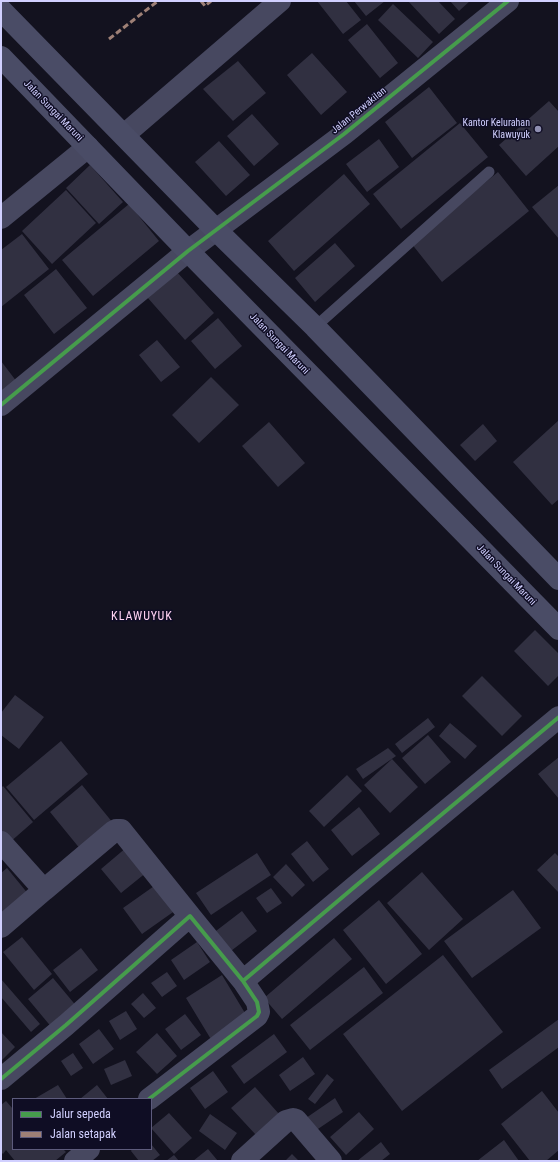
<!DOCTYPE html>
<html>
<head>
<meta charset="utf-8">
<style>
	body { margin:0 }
	#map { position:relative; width:560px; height:1162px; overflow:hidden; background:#13121f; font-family:"Roboto Condensed",sans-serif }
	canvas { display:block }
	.frame { position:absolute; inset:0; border:2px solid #d1d0ff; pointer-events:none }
	.legend { position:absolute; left:12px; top:1098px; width:140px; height:52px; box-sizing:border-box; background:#0f0d24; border:1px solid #5d5b7c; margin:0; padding:5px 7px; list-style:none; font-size:12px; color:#d1d0ff }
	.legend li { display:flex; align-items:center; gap:8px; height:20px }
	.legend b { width:20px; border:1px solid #5d5b7c }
</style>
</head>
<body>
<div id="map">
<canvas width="560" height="1162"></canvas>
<div class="frame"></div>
<ul class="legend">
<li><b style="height:5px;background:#469c4c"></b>Jalur sepeda</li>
<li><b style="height:5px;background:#9e8076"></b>Jalan setapak</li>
</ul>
</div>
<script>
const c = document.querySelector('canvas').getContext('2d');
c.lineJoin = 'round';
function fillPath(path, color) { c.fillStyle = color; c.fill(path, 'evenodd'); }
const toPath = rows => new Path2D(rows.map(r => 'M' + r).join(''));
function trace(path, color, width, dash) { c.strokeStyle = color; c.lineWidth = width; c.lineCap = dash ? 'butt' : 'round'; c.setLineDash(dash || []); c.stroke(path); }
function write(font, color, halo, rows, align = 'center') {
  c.font = font + ' "Roboto Condensed",sans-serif'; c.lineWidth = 3; c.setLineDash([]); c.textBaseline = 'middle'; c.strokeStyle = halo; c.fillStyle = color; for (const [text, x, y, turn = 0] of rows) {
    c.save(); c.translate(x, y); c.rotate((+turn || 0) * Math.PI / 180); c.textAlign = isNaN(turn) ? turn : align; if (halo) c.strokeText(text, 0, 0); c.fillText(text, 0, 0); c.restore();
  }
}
fillPath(toPath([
	[317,1,346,1,361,20,343,34],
	[354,1,385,1,366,16],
	[408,1,438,1,455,19,439,34],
	[450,1,470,1,459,11],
	[393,4,433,42,418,58,378,20],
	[367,24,398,63,380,78,348,40],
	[312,53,347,92,321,115,287,75],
	[238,61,266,93,233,121,203,89],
	[429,87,457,123,412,158,385,122],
	[549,101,559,112,559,146,526,176,499,145],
	[252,114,279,144,254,166,227,136],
	[460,123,488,157,401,229,373,194],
	[379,139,399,167,367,192,346,164],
	[219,141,250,175,226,196,195,162],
	[90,165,123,202,99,224,66,188],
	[498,172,529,211,442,282,411,243],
	[344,174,370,204,294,271,268,241],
	[559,185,559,239,532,207],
	[66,190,96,223,52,264,22,231],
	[129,204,159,241,93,296,62,260],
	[22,234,49,269,1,307,1,250],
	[335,243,355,266,315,302,295,278],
	[56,269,87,308,54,334,24,295],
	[176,271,214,313,185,340,147,297],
	[218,318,242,346,215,369,191,341],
	[157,340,180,367,161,382,139,355],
	[1,361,17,382,1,395],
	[211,377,239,405,199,443,172,415],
	[559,420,559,499,552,505,513,462],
	[269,422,305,463,278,487,242,446],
	[483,424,497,441,475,461,460,445],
	[535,630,559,654,559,675,548,686,514,651],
	[482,676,522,716,502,736,462,696],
	[15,695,44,717,19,749,1,735,1,713],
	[428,718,435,727,402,753,395,744],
	[450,723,477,746,465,759,439,736],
	[428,735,451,762,425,784,402,758],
	[61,741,88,774,34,820,6,787],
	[388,748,396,756,363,779,356,769],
	[559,757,559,799,538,774],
	[392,759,418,787,390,813,364,785],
	[347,775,362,791,324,827,309,811],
	[82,785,113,823,81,850,50,812],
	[3,786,33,822,9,843,1,834,1,788],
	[359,807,380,834,352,856,331,830],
	[307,841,329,869,313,882,291,854],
	[127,847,147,872,121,893,101,869],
	[257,853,271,875,211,915,196,893],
	[555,853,559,857,559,893,537,870],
	[286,864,305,885,292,897,273,877],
	[7,868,29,895,1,918,1,873],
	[422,872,463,919,429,950,387,903],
	[157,884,176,910,142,934,123,908],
	[271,888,282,903,267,913,256,898],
	[513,890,541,928,472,978,444,941],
	[379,900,422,954,386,984,343,930],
	[242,911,257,931,227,954,212,934],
	[22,937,52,974,34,990,3,952],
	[334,938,352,959,282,1019,264,998],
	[197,942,210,962,184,980,171,960],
	[81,948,98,970,70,992,53,970],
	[443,955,503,1032,402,1111,343,1034],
	[364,967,383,993,310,1050,290,1025],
	[167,972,177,986,162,997,151,983],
	[222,975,248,1018,212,1041,186,998],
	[53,978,78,1008,53,1029,28,999],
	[1,979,40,1024,31,1032,1,997],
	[143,993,156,1008,144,1018,131,1004],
	[126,1011,137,1029,120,1040,109,1021],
	[185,1014,201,1035,181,1050,165,1029],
	[559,1019,559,1047,502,1089,489,1070],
	[99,1029,114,1049,93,1064,79,1044],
	[1,1032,15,1047,1,1061],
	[157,1033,177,1056,157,1074,136,1052],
	[274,1034,287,1052,244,1084,231,1066],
	[73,1053,83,1068,71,1076,61,1061],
	[303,1057,315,1074,290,1091,279,1075],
	[125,1060,132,1076,111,1085,104,1069],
	[213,1071,228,1092,205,1109,190,1088],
	[327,1074,334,1080,315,1104,308,1099],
	[58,1085,67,1099,34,1099],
	[97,1085,108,1099,80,1099],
	[255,1087,279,1114,256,1135,231,1108],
	[542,1091,559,1113,559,1150,546,1161,530,1161,501,1124],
	[335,1098,343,1112,315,1131,306,1118],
	[6,1101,13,1109,13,1149,63,1149,66,1152,55,1161,15,1161,6,1150,3,1154,1,1152,1,1105],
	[359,1112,374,1129,346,1155,330,1137],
	[169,1113,192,1138,174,1154,151,1128],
	[210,1114,237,1133,225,1150,199,1131],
	[504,1140,519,1161,477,1161],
	[381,1142,390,1154,381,1161,357,1161],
	[151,1144,160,1155,152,1161,139,1161,131,1151,132,1149,151,1149],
	[208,1149,218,1161,193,1161],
	[292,1154,299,1161,285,1161],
	[174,1155,179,1161,166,1161]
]), '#313041');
trace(toPath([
	[315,327,489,172]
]), '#474860', 11);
trace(toPath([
	[124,135,280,1],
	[1,218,88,147],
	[1,405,188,251,344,134,508,1],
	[1,842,44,890,114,831,116,830,121,830,190,916],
	[1,927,44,890],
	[243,981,358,884,559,717],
	[1,1079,66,1025,190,916,243,981,257,1002,259,1012,257,1016,149,1099],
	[75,1161,89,1149],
	[242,1161,286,1121,293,1119,296,1120,331,1161]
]), '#474860', 22);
trace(toPath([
	[1,10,216,230,315,327,559,579],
	[1,57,188,251,559,629]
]), '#4a4c66', 22);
trace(toPath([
	[201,1,205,6,211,1],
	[109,39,158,1]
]), '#9e8076', 3, [6, 3]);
trace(toPath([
	[1,405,188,251,344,134,508,1],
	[243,981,358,884,559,717],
	[1,1079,66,1025,190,916,243,981,257,1002,259,1012,257,1016,149,1099]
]), '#469c4c', 4);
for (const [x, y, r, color] of [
	[538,129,4,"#8e8eb1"]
]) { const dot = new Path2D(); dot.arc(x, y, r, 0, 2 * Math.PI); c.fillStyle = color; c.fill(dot); trace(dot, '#0f0d24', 1.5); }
write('10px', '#d1d0ff', '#0f0d24', [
	["Jalan Sungai Maruni",53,111,46],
	["Jalan Perwakilan",359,111,-39],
	["Jalan Sungai Maruni",279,344,46],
	["Jalan Sungai Maruni",506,575,46]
]);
write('10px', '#d1d0ff', '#0f0d24', [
	["Kantor Kelurahan",530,123],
	["Klawuyuk",530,135]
], 'right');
c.letterSpacing = '1px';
write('12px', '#ffd2f3', '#0f0d24', [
	["KLAWUYUK",142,617]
]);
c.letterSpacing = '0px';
</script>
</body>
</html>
